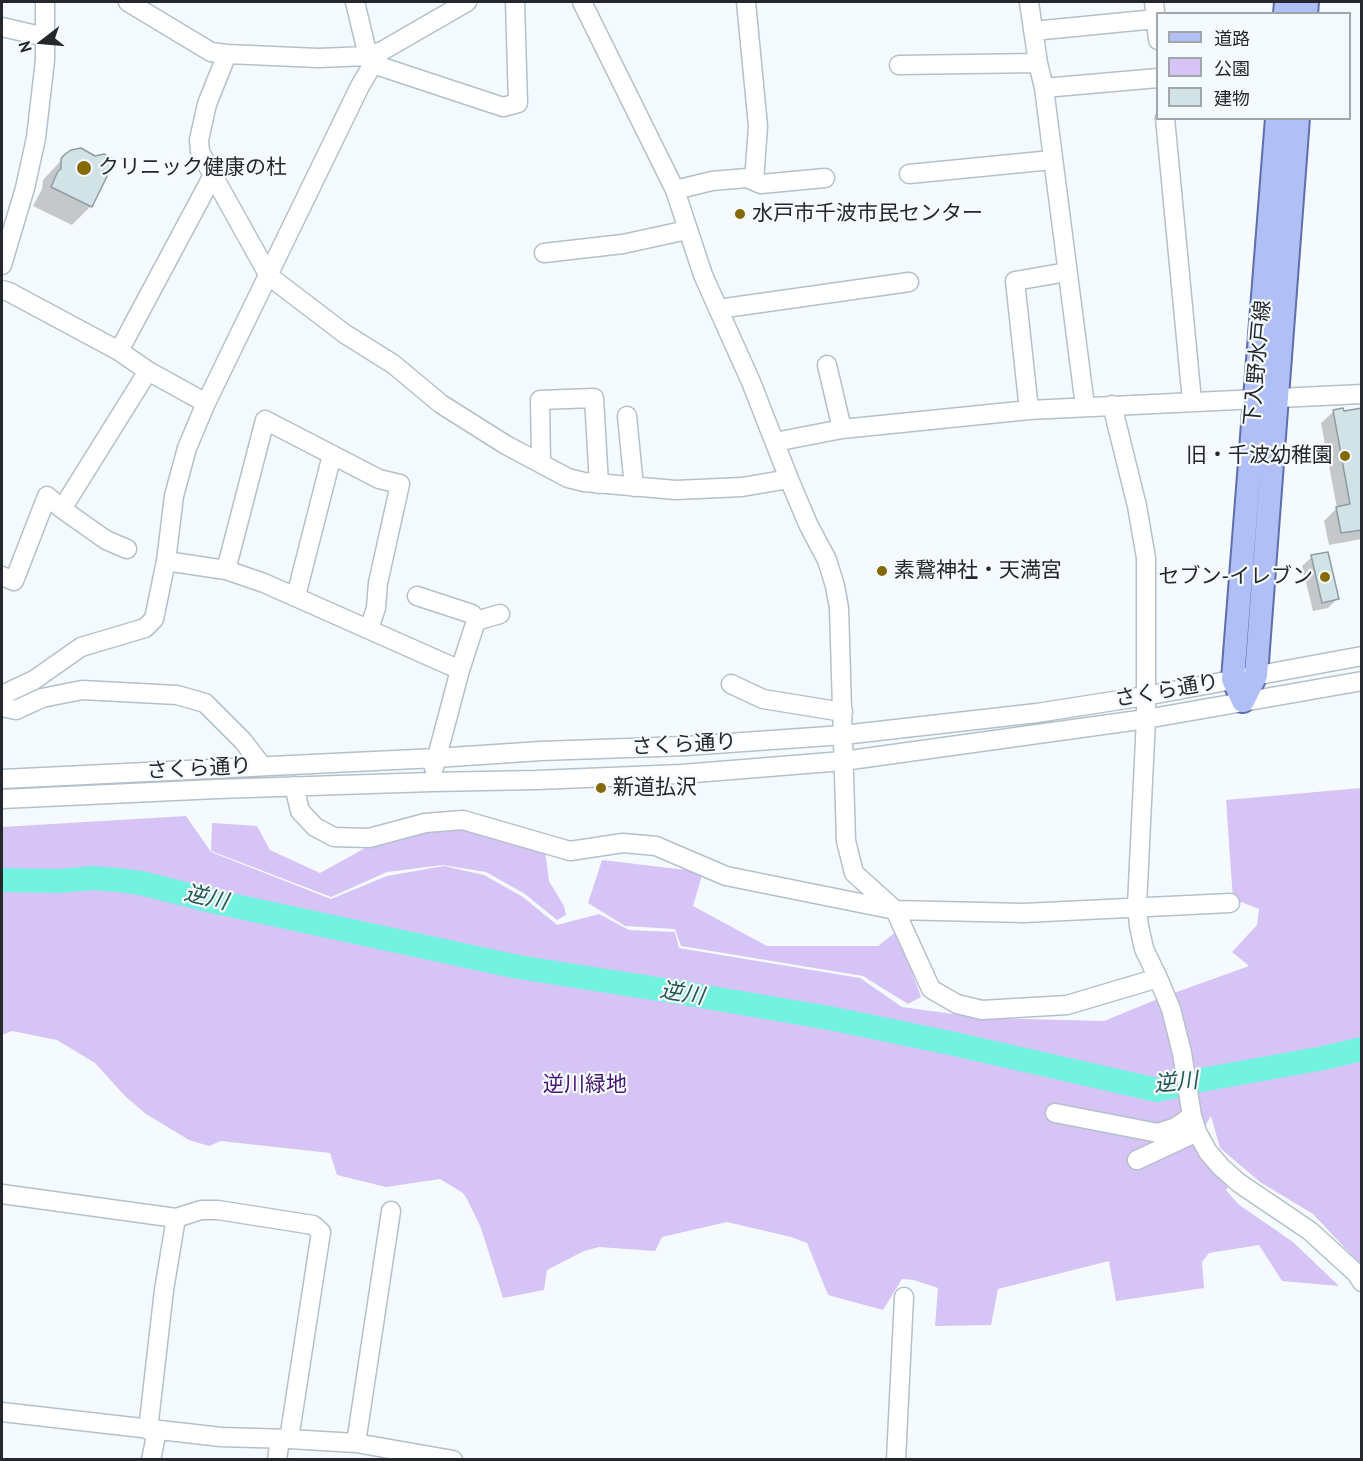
<!DOCTYPE html>
<html>
<head>
<meta charset="utf-8">
<style>
	body { margin:0 }
	#map { position:relative; width:1363px; height:1461px; overflow:hidden; background:#f5fafe; font-family:"PT Sans","Noto Sans JP",sans-serif }
	canvas { display:block }
	.frame { position:absolute; inset:0; border:3px solid #24282c; pointer-events:none }
	.legend { position:absolute; left:1156px; top:12px; width:195px; height:108px; box-sizing:border-box; background:#f5fafe; border:2px solid #a1a6aa; margin:0; padding:8px 10px; list-style:none; font-size:18px; color:#24282c }
	.legend li { display:flex; align-items:center; gap:12px; height:30px }
	.legend b { width:30px; border:2px solid #a1a6aa }
	.north { position:absolute; left:12px; top:12px; width:60px; height:60px; -webkit-text-stroke:4px #f5fafe; paint-order:stroke; rotate:254deg; font-size:16px; font-weight:700; line-height:24px; text-align:center; color:#24282c }
	.north::after { content:''; display:block; margin:auto; width:21px; height:27px; background:#24282c; clip-path:polygon(50% 0,100% 100%,50% 72%,0 100%) }
</style>
</head>
<body>
<div id="map">
<canvas width="1363" height="1461"></canvas>
<div class="frame"></div>
<ul class="legend">
<li><b style="height:8px;background:#b1bff7"></b>道路</li>
<li><b style="height:16px;background:#d6c4f7"></b>公園</li>
<li><b style="height:16px;background:#d1e3e7"></b>建物</li>
</ul>
<div class="north">N</div>
</div>
<script>
const c = document.querySelector('canvas').getContext('2d');
c.lineJoin = 'round';
function fillPath(path, color) { c.fillStyle = color; c.fill(path, 'evenodd'); }
const toPath = rows => new Path2D(rows.map(r => 'M' + r).join(''));
function trace(path, color, width, dash) { c.strokeStyle = color; c.lineWidth = width; c.lineCap = dash ? 'butt' : 'round'; c.setLineDash(dash || []); c.stroke(path); }
function write(font, color, halo, rows, align = 'center') {
  c.font = font + ' "PT Sans","Noto Sans JP",sans-serif'; c.lineWidth = 4.5; c.setLineDash([]); c.textBaseline = 'middle'; c.strokeStyle = halo; c.fillStyle = color; for (const [text, x, y, turn = 0] of rows) {
    c.save(); c.translate(x, y); c.rotate((+turn || 0) * Math.PI / 180); c.textAlign = isNaN(turn) ? turn : align; if (halo) c.strokeText(text, 0, 0); c.fillText(text, 0, 0); c.restore();
  }
}
fillPath(toPath([
	[1361,788,1361,1265,1313,1214,1260,1182,1220,1148,1211,1116,1200,1134,1192,1140,1206,1163,1229,1186,1226,1190,1238,1204,1293,1242,1339,1286,1282,1281,1259,1245,1209,1253,1202,1262,1204,1288,1116,1301,1109,1261,998,1289,991,1325,935,1326,938,1288,914,1280,902,1279,883,1310,828,1295,807,1243,791,1237,727,1222,662,1237,655,1251,599,1247,584,1251,547,1270,544,1290,503,1298,481,1228,467,1199,463,1193,440,1179,386,1187,337,1175,330,1153,221,1141,209,1146,189,1140,146,1114,125,1096,95,1063,57,1040,12,1031,2,1035,2,827,186,816,211,852,331,899,387,876,444,866,484,875,523,897,557,925,599,914,629,930,675,932,679,948,860,978,902,1007,982,1018,1104,1021,1160,998,1249,966,1232,952,1257,925,1259,909,1233,899,1226,800],
	[212,823,257,826,270,850,320,873,367,847,438,824,497,828,545,851,549,881,564,906,566,915,557,920,525,894,486,872,443,865,387,872,331,897,211,851],
	[602,860,703,872,693,906,767,946,878,946,897,931,921,997,908,1004,863,976,681,946,675,929,625,926,588,903]
]), '#d6c4f7');
fillPath(toPath([
	[68,153,94,158,91,206,72,225,33,206,42,189,43,180],
	[1334,411,1362,437,1362,539,1329,545,1324,521,1337,508,1321,423],
	[1312,557,1338,598,1328,608,1313,611,1302,566]
]), '#0003');
trace(toPath([
	[2,880,58,881,93,878,118,880,141,883,212,901,518,967,677,992,829,1018,950,1043,1157,1090,1201,1080,1324,1058,1362,1049]
]), '#73f2df', 24);
const building = toPath([
	[81,148,95,156,104,154,115,160,92,207,51,187,58,171,61,169,61,159,64,155,71,150,81,148],
	[1343,408,1344,411,1362,408,1362,530,1341,533,1336,507,1350,504,1333,410,1343,408],
	[1328,552,1339,599,1322,603,1311,555,1328,552]
]);
fillPath(building, '#d1e3e7');
trace(building, '#8d9da1', 1.5);
const minor = toPath([
	[128,2,211,52,227,54,318,58,368,56,382,51,467,2],
	[355,2,368,56,373,64,503,107,518,103,515,2],
	[582,2,675,190,703,275,751,382,789,479,808,524,827,560,835,586,839,608,846,841,854,873,895,910,931,989,957,1004,982,1010,1067,1005,1158,978],
	[746,2,758,126,754,181],
	[1029,2,1038,63,1044,88,1085,406],
	[1154,2,1158,40],
	[2,27,45,37],
	[1033,31,1156,19],
	[227,54,207,104,199,140,200,152,269,276,345,334,393,364,441,404,506,445,568,478,584,482,676,490,742,487,789,479],
	[899,65,1038,63],
	[1044,88,1158,78],
	[1165,118,1192,401],
	[909,174,1052,160],
	[675,190,712,181,747,178,761,184,825,178],
	[544,253,623,244,687,230],
	[2,265,25,188,36,138,45,60,45,2],
	[2,290,9,292,119,351,148,371,206,403],
	[718,309,909,282],
	[119,351,212,177],
	[827,365,842,429],
	[1112,405,1137,506,1146,558,1146,719,1137,906,1139,926,1144,949,1158,978,1171,1009,1182,1053,1192,1116,1197,1132,1208,1152,1221,1167,1239,1183,1310,1231,1356,1273,1362,1282],
	[1029,410,1015,281,1067,272],
	[627,416,634,487],
	[775,442,842,429,1029,410,1362,394],
	[541,463,540,400,594,398,599,484],
	[127,549,106,540,62,509,148,371],
	[166,561,226,570,264,583,460,670],
	[226,570,265,420,379,479,400,484,378,583,376,608,369,629],
	[2,576,14,581,47,496,62,509],
	[296,596,332,455],
	[417,596,472,614,476,621],
	[731,684,763,699,843,712],
	[2,695,34,680,81,647,145,628,154,619,166,561,174,496,187,448,206,403,360,86,373,64],
	[2,707,16,710,42,698,82,690,177,695,205,703,243,741,262,766],
	[434,768,460,670,476,621,500,614],
	[2,779,436,758,541,751,686,746,843,735,1037,713,1145,696,1362,656],
	[294,786,300,811,315,827,334,837,369,838,425,823,463,820,570,851,623,843,656,846,726,876,895,910,1024,913,1230,903],
	[2,799,217,789,432,782,537,780,682,774,843,761,1146,719,1362,681],
	[1055,1113,1158,1133,1176,1127,1192,1116],
	[1137,1160,1197,1132],
	[2,1194,176,1218,201,1210,218,1210,313,1225,321,1232,289,1439],
	[2,1412,221,1437,289,1439,356,1443,453,1460],
	[148,1430,164,1290,176,1218],
	[356,1443,391,1211],
	[151,1460,157,1431],
	[277,1460,280,1439],
	[896,1460,904,1297]
]);
const major = toPath([
	[1285,14,1286,2],
	[1306,14,1307,2],
	[1243,701,1256,675,1298,118],
	[1243,701,1233,679,1277,118]
]);
trace(minor, '#b4c0ca', 21);
trace(major, '#5e6fac', 26);
trace(minor, '#fff', 18);
trace(major, '#b1bff7', 22);
for (const [x, y, r, color] of [
	[84,168,8,"#836a04"],
	[740,214,6,"#836a04"],
	[1345,456,6,"#836a04"],
	[882,571,6,"#836a04"],
	[1325,577,6,"#836a04"],
	[601,788,6,"#836a04"]
]) { const dot = new Path2D(); dot.arc(x, y, r, 0, 2 * Math.PI); c.fillStyle = color; c.fill(dot); trace(dot, '#f5fafe', 2); }
write('21px', '#24282c', '#f5fafe', [
	["クリニック健康の杜",98,168],
	["水戸市千波市民センター",752,214],
	["旧・千波幼稚園",1333,456,"right"],
	["素鵞神社・天満宮",894,571],
	["セブン-イレブン",1313,577,"right"],
	["新道払沢",613,788]
], 'left');
write('21px', '#24282c', '#f5fafe', [
	["下入野水戸線",1258,363,-85],
	["さくら通り",1167,691,-10],
	["さくら通り",684,745,-3],
	["さくら通り",199,769,-3]
]);
write('21px', '#441572', '#f5fafe', [
	["逆川緑地",585,1085]
]);
write('italic 22px', '#21574f', '#f5fafe', [
	["逆川",206,898,13],
	["逆川",682,994,9],
	["逆川",1176,1083,-6]
]);
</script>
</body>
</html>
